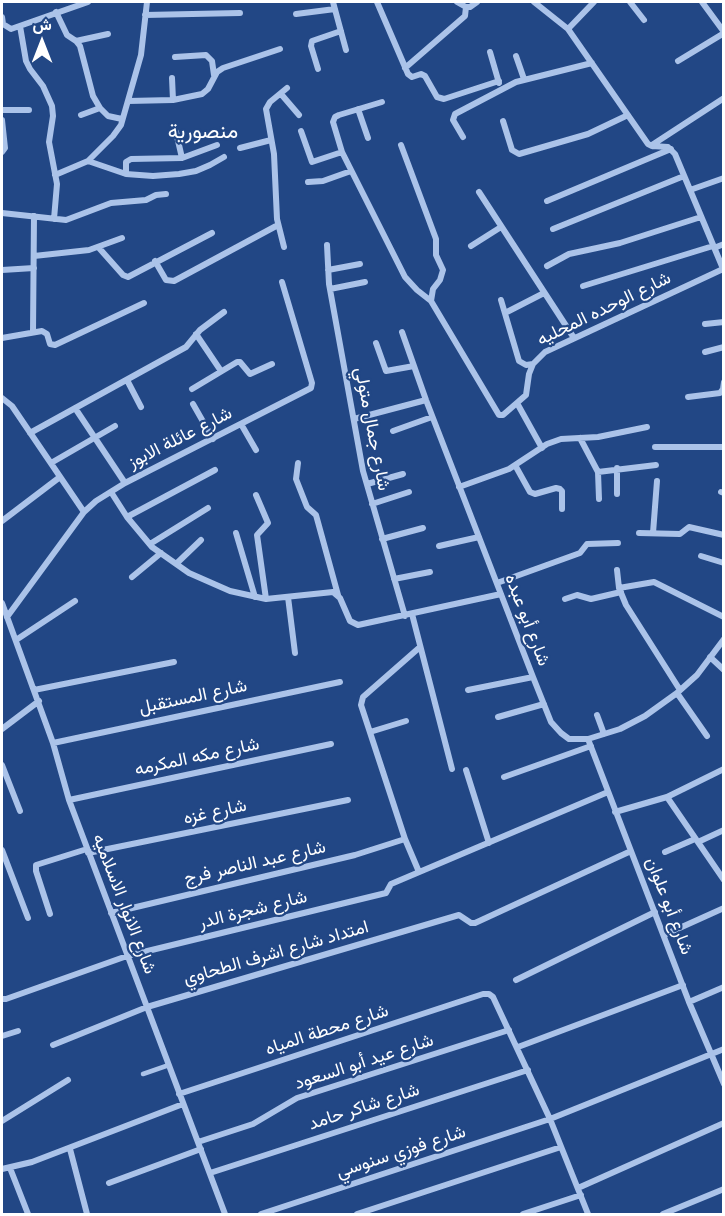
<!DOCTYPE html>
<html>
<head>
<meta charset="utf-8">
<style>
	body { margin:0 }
	#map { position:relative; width:725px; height:1216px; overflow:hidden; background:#224785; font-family:"Noto Sans",Vazirmatn,sans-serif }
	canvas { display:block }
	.frame { position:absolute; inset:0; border:3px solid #fff; pointer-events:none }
	.north { position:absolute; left:12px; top:12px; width:60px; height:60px; -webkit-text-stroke:4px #224785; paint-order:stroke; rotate:0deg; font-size:16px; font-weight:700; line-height:24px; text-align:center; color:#fff }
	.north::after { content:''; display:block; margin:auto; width:21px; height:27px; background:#fff; clip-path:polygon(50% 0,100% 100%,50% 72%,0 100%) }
</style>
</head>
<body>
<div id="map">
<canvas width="725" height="1216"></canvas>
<div class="frame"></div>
<div class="north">ش</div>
</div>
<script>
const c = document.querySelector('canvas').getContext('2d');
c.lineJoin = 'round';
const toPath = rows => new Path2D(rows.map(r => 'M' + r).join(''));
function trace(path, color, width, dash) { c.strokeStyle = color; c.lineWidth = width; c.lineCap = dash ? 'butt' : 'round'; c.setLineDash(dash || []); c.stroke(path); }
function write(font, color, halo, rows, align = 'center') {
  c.font = font + ' "Noto Sans",Vazirmatn,sans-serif'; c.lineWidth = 4.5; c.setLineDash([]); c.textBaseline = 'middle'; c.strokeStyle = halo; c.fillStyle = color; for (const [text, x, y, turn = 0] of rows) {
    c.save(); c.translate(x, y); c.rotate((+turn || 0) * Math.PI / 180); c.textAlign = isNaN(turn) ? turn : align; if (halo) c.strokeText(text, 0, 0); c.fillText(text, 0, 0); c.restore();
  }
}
trace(toPath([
	[143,1074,169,1065]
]), '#abc3e9', 4.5);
trace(toPath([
	[333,2,346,50],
	[377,2,408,74,412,77,421,74,425,76,437,97,444,99,499,81],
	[457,2,466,7,470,7,477,2],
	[534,2,568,29,648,144,652,146],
	[630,2,644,20],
	[702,2,724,32],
	[56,12,67,35,76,41,80,46,93,96,100,108,108,116,122,119],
	[296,14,335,9],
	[145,15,240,13],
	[2,17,3,24,11,29,88,2],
	[20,26,26,61,30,69,43,86,52,106,53,116,49,142,57,184,54,219],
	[568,29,594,2],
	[76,41,108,34],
	[490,52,499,83],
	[516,56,524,79],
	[175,57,206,55,212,61,214,75],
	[678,61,724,33],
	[405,68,465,16,466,7],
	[318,69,311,46,312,41,341,31],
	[172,78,173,100],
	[281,94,299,115],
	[128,101,173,100,202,94,208,89,217,72,223,68,280,49],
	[382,102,339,115,335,117,333,122,342,152,405,277,417,290,431,301],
	[358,109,368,138],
	[2,110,29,110],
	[81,115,100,108],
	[2,120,5,148,2,152],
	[503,121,512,150,519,154,588,134,628,115],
	[301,131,312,162,342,152],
	[176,132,182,158],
	[463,137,453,120,455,114,516,82,592,63],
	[401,145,436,239,436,255,443,270,440,280,433,289,431,301,499,415,503,415,526,395,529,374,533,364,545,352,723,269],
	[652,145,724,98],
	[652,146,668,147,675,154,724,271],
	[240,148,271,140],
	[88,161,126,174,153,176,179,174,196,171,210,165,224,157],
	[126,174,126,162,131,159,182,158,217,145],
	[55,175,88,161,113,136,121,125,141,55,147,2],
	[308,182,323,181,351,171],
	[690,190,724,178],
	[479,192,574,338],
	[547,201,671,149],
	[2,213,66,220,111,203,146,200,156,195,166,194],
	[553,229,684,176],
	[327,245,329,284,363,471,405,616],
	[471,246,501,227],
	[284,247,277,219,274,154,266,109,270,102,287,88],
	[99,248,123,275,128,277,212,233],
	[714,248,724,244],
	[34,256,89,250,122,238],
	[155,261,166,280,174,281,278,225],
	[547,266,569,254,620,243,701,217],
	[2,270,34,268],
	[328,270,360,264],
	[583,286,713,246],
	[330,289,365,282],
	[501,300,519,361,526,365,533,364],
	[505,313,544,293],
	[705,324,724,322],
	[33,332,34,216],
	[402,332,426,400,533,677,551,722,561,733,569,739,588,739,620,729,645,716,677,693,697,675,724,639],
	[196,334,221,371],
	[2,338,42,331,47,334,50,344,55,345,144,303],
	[376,343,386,371,414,366],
	[705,352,724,347],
	[127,380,141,407],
	[192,389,237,362,240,362,250,374,272,364],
	[688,397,720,393,723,389,724,382],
	[2,398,12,406,84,512],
	[517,403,542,448],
	[193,404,213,439],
	[75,408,125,483],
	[354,419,426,400],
	[241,424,256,450],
	[393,431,432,417],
	[30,433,186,347,200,330,224,312],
	[580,438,598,472,599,499],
	[655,447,724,447],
	[51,463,115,426],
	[298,463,296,479,307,507,316,515,338,595],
	[515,465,530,492,535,494,556,488,560,489,562,491,562,509],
	[598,472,656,465],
	[367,484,403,474],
	[459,487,509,469,547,444,561,439,598,437,647,427],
	[111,492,127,517,152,547,189,573,230,591,266,599,333,592,340,598,350,621,358,625,501,594],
	[721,492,724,493],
	[617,494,617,468],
	[256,495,268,523,257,535,266,599],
	[372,504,409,492],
	[127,517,215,470],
	[2,521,60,477],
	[236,533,255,597],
	[639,533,680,534,689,527,724,535],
	[653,533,657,481],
	[382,539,423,528],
	[150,544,208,508],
	[439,546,479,537],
	[701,556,724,563],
	[176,564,201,540],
	[617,570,619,588,626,605,680,690],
	[132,577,161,553],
	[394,579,430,572],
	[497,583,580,553,587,544,618,543],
	[619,588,654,582,724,617],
	[288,597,295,653],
	[565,599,577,595,591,599,621,592],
	[2,603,53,743,69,800,225,1214],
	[412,614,452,769],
	[7,617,84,512,96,501,125,483,311,388,312,383,282,282],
	[16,640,75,601],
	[710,657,724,670],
	[34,690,174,662],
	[468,690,533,677],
	[677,693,707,736],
	[597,715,604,734],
	[498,717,544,704],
	[2,729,39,701],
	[370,732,406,721],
	[588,739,689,1002,724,1084],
	[53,743,340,682],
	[2,765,20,811],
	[466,770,489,843],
	[504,777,591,746],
	[667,797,724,880],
	[69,800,331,744],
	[615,812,667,797,724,769],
	[698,842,724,830],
	[2,850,28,918],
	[665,852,695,839],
	[88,853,348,800],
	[419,872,405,839,361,705,363,697,420,647],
	[111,913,355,855,405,839],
	[50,914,36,871,36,865,87,849],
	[664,935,724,908],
	[516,980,655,912],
	[2,999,6,999,127,956,386,893,391,884,608,792],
	[689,1002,724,987],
	[2,1036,18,1031],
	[53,1045,147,1007,459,915,471,923,475,923,631,851],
	[518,1047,683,985],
	[179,1094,483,994,489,994,493,997,550,1119,588,1214],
	[2,1121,68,1080],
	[198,1142,253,1124,297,1098,509,1030],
	[70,1149,87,1214],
	[10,1168,28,1214],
	[2,1169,32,1162,183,1104],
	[210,1173,528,1070],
	[109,1183,201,1149],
	[578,1188,724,1123],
	[261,1214,550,1119,724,1049],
	[357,1214,561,1147],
	[523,1214,581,1195],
	[663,1214,724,1189]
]), '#abc3e9', 6);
write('18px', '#fff', '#224785', [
	["شارع الوحده المحليه",604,309,-26],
	["شارع جمال متولي",372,429,79],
	["شارع عائلة الابوز",180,438,-27],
	["شارع أبو عبده",527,620,69],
	["شارع المستقبل",193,697,-12],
	["شارع مكه المكرمه",197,757,-12],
	["شارع غزه",215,812,-12],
	["شارع عبد الناصر فرج",255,863,-13],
	["شارع الانوار الاسلاميه",124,904,69],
	["شارع أبو علوان",669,906,69],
	["شارع شجرة الدر",253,910,-14],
	["امتداد شارع اشرف الطحاوي",276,953,-16],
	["شارع محطة المياه",327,1030,-18],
	["شارع عيد أبو السعود",364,1062,-18],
	["شارع شاكر حامد",364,1107,-18],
	["شارع فوزي سنوسي",401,1152,-18]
]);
write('21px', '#fff', '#224785', [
	["منصورية",203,132]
]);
</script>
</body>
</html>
